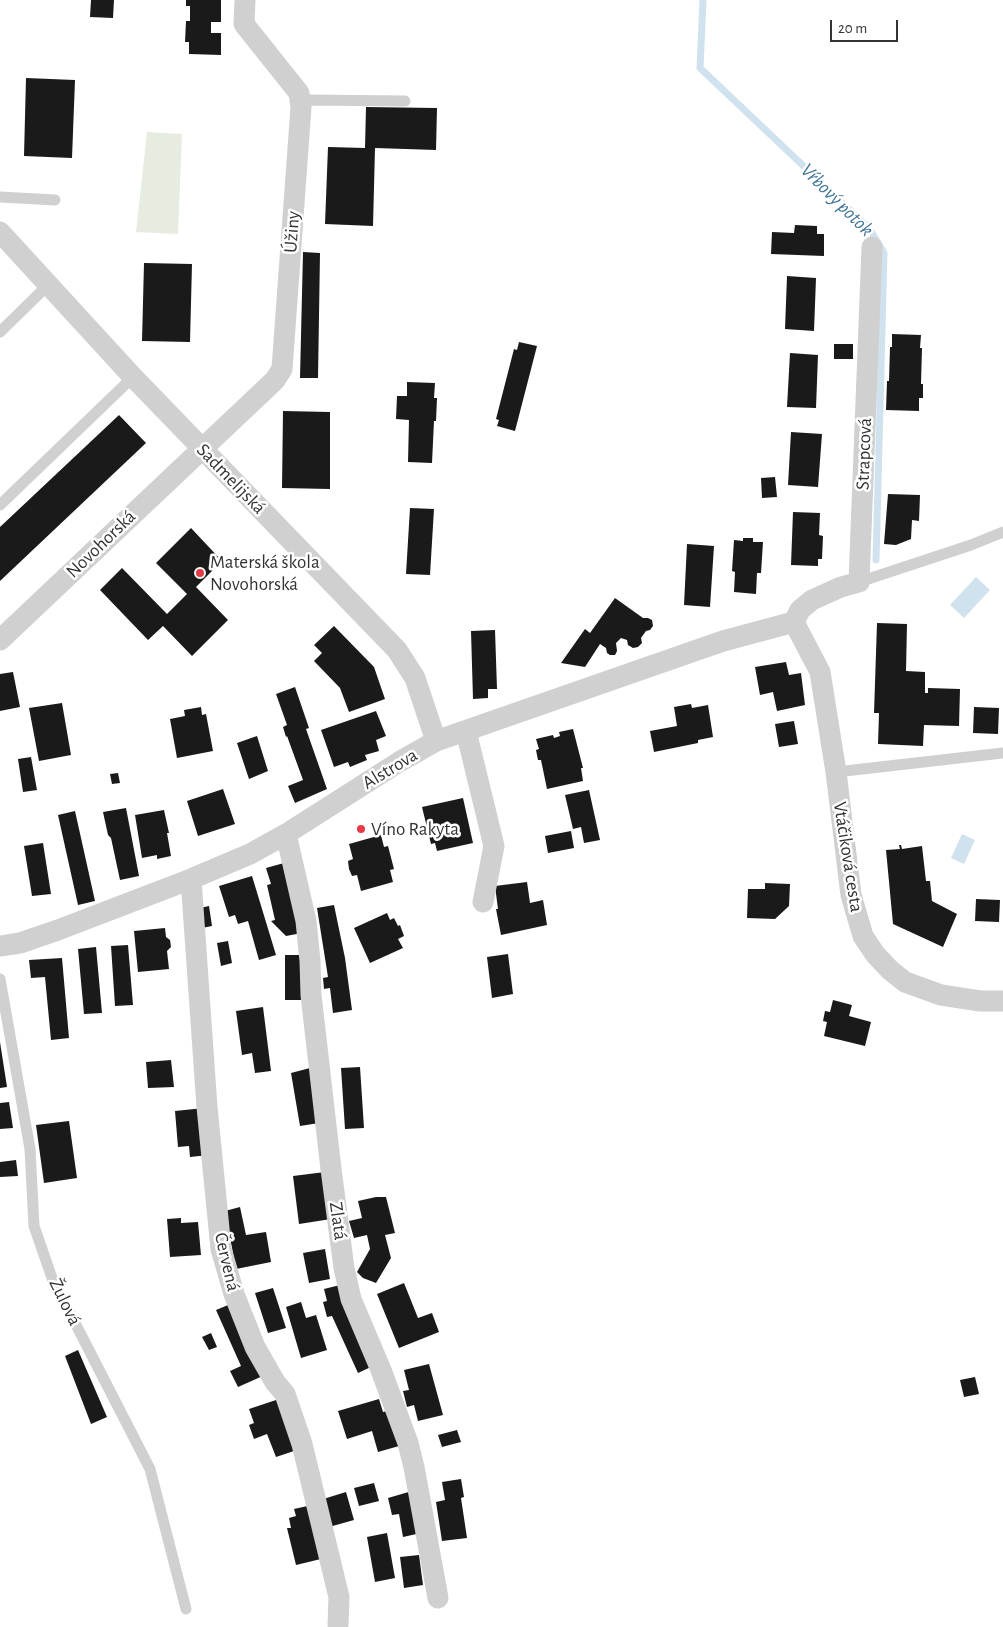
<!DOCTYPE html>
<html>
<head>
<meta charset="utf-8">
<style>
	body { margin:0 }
	#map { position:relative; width:1003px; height:1627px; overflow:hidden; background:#fff; font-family:"Alegreya Sans",sans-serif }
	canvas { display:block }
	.scale { position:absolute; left:830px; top:20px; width:68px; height:22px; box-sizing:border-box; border:2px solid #333; border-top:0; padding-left:6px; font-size:15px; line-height:18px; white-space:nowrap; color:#333; -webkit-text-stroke:4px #fff; paint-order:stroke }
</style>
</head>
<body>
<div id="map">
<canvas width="1003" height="1627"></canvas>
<div class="scale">20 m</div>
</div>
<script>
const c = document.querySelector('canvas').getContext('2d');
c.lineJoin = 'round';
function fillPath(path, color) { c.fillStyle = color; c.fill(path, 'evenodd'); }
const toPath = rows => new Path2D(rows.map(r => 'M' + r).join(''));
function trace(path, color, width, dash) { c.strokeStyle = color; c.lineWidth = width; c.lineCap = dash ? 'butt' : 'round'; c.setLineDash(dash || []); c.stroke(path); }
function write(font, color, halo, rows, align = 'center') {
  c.font = font + ' "Alegreya Sans",sans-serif'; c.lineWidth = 5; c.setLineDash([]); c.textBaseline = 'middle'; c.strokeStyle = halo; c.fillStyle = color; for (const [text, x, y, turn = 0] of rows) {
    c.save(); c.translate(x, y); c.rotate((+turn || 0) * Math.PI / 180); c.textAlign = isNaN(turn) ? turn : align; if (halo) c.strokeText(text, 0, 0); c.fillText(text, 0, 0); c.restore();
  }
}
fillPath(toPath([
	[147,132,182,134,178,234,136,232]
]), '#e6ecdf');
fillPath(toPath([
	[976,577,990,590,964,618,950,605],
	[962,834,975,840,964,864,951,858]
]), '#cfe2ee');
trace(toPath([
	[703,0,700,68,869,228,884,253,876,560]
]), '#cfe2ee', 7);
fillPath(toPath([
	[91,0,114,0,113,18,90,17],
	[186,0,221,0,221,22,211,22,211,33,221,33,221,55,189,54,189,42,185,42,186,21,190,21,190,6,186,6],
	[26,78,75,80,72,158,24,156],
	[366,107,437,108,436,150,375,148,373,226,325,224,328,147,365,148],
	[795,225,817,226,817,234,824,234,824,256,771,254,772,232,794,233],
	[303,252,320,253,318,378,300,378],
	[144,263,192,264,190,342,142,341],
	[787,276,816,278,814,331,785,329],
	[892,334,921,335,920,348,922,348,921,384,923,384,923,398,919,398,919,411,886,410,887,381,889,381,890,347,892,347],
	[519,342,537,346,515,431,497,426,499,420,496,419,514,349,517,350],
	[834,344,853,344,853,359,834,359],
	[790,353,818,355,816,408,787,407],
	[407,382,435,383,434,398,437,398,436,421,434,421,432,463,408,462,409,420,396,419,397,396,407,396],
	[283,411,330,412,330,489,282,488],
	[119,415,146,443,0,581,0,527],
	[791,432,822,434,818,487,788,485],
	[775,477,777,497,762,498,761,478],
	[888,494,920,495,919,521,912,520,911,539,896,545,884,544],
	[410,508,434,509,430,575,406,574],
	[793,512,820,513,819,535,823,536,822,559,818,559,818,566,791,565],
	[191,528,222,561,196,587,228,620,192,656,163,626,148,640,100,590,122,568,167,614,187,594,156,563],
	[743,538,753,538,753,542,763,542,761,573,757,573,756,594,734,592,735,572,732,571,734,540,743,541],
	[687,544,714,546,710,607,684,605],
	[615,598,643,618,648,618,652,620,653,626,650,630,646,631,641,638,642,643,638,647,633,648,628,645,627,640,621,638,616,643,617,651,615,655,610,655,607,653,606,648,600,644,585,667,561,663,585,629,590,633],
	[877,623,907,624,906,671,925,672,925,693,928,693,928,688,960,689,959,726,924,725,923,746,878,744,879,713,874,713],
	[334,626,374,667,385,699,349,712,340,688,314,661,322,653,314,645],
	[495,630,497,689,488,689,488,698,473,699,471,631],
	[786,662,789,675,801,673,805,705,777,711,773,692,760,695,755,667],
	[13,672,20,707,0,711,0,674],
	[295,687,309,728,306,729,327,789,295,803,288,786,303,780,287,736,286,737,283,727,287,725,276,694],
	[62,703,71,755,39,761,29,708],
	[691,704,692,708,708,705,713,737,698,740,698,743,654,752,650,731,677,726,674,707],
	[201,707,202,715,206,714,213,751,177,758,170,719,185,716,184,710],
	[974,707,999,708,998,734,973,733],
	[376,711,386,736,376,740,379,751,365,755,367,760,350,767,348,762,334,767,321,730],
	[794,721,798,744,779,747,775,724],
	[573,729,583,768,581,768,583,781,547,789,541,760,538,760,536,750,539,749,536,739,553,735,554,738,560,736,559,732],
	[257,736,268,771,249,779,237,743],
	[31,757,37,790,23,792,18,759],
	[118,773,120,783,112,784,110,774],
	[223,789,235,824,198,836,187,801],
	[589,790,600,840,584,843,581,827,573,829,565,795],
	[463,798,473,843,437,851,435,843,431,844,422,807],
	[126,808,139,876,120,880,111,838,108,835,103,812],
	[164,810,169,833,167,833,171,856,157,859,157,855,142,858,135,815],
	[75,811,95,901,78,905,58,815],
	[571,831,574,848,548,853,545,836],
	[381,835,384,847,388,846,394,869,390,870,393,882,361,891,357,875,352,876,349,869,348,861,353,859,349,844],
	[43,843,51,894,32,896,24,846],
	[899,845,901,845,902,849,922,846,926,881,930,881,932,901,957,914,943,947,893,924,886,850,900,849],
	[284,863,302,933,286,936,271,921,275,920,267,885,271,884,266,868],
	[252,876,276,955,259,960,248,921,238,924,235,915,229,917,219,886],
	[527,882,530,903,543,900,547,925,501,935,496,909,498,909,495,886],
	[765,883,790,884,789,906,775,919,747,918,748,889,765,889],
	[976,899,1000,900,999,922,975,921],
	[334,905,345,958,352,1010,333,1013,330,988,324,989,323,978,328,977,317,908],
	[209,906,212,926,202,928,200,908],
	[387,913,390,920,394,918,398,926,400,925,404,936,398,939,403,948,370,963,354,928],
	[165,928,166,937,170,940,171,947,167,951,169,969,138,972,134,931],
	[228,941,232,963,221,966,217,943],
	[128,945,133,1005,115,1006,111,946],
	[96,947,102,1013,84,1014,78,949],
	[508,954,513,994,492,998,487,957],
	[285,955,303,955,302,1000,285,1000],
	[62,958,69,1038,51,1040,45,977,31,978,29,960],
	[833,1000,852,1005,849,1016,871,1022,865,1046,824,1036,827,1022,823,1021,825,1011,830,1012],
	[263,1007,271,1071,255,1073,252,1053,242,1055,236,1011],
	[0,1042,7,1087,0,1088],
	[171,1060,174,1087,148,1088,146,1062],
	[360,1067,364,1128,345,1129,341,1068],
	[310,1068,319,1123,300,1126,291,1073],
	[9,1102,13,1128,0,1129,0,1103],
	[204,1108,209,1155,190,1157,189,1146,178,1147,175,1111],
	[69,1121,77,1178,44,1183,36,1125],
	[16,1160,18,1176,0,1177,0,1162],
	[325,1172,331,1219,299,1224,293,1176],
	[376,1197,386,1197,395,1233,385,1235,391,1258,376,1283,363,1278,357,1272,370,1249,367,1235,354,1238,349,1221,362,1218,358,1201],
	[240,1207,246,1235,266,1232,271,1262,236,1269,225,1211],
	[181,1218,181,1223,198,1222,201,1255,170,1257,167,1219],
	[325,1249,330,1279,309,1283,303,1253],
	[404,1283,418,1318,432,1313,439,1332,399,1348,377,1294],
	[340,1285,373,1366,358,1373,332,1316,327,1317,323,1302,327,1301,324,1289],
	[273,1288,286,1328,268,1333,255,1293],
	[301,1302,306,1318,316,1315,327,1350,301,1358,286,1307],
	[233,1303,265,1375,238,1387,230,1371,241,1366,216,1310],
	[211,1333,217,1347,209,1350,202,1337],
	[78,1350,107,1417,91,1424,65,1356],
	[429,1364,443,1415,418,1421,414,1405,407,1407,403,1391,409,1390,404,1370],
	[975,1377,979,1394,964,1397,960,1380],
	[282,1398,300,1449,276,1457,267,1434,254,1439,249,1425,254,1423,249,1409],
	[379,1399,383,1412,387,1411,399,1446,378,1452,372,1431,347,1439,338,1411],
	[457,1430,461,1442,442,1447,438,1435],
	[461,1479,464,1497,461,1498,467,1538,442,1541,436,1502,445,1500,442,1482],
	[374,1483,379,1501,359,1506,354,1488],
	[412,1491,421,1533,403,1537,399,1514,392,1515,388,1498],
	[346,1492,354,1520,329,1527,320,1500],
	[312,1505,325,1558,296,1565,287,1528,291,1528,289,1518,296,1516,294,1509],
	[387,1533,395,1578,375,1582,367,1537],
	[419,1555,423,1585,404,1588,400,1557]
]), '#1a1a1a');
trace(toPath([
	[301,107,309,100,405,101],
	[0,197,55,200],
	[0,332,48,285],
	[0,505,133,377],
	[859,582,971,545,1003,532],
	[836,772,1003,753],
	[0,979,30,1149,34,1226,52,1278,150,1469,186,1609]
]), '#d0d0d0', 11);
trace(toPath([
	[0,232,133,377,397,650,415,678,436,741],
	[794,622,820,672,836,772,851,895,863,936,875,954,890,970,905,982,941,995,980,1001,1003,1001],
	[794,622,800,610,812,600,841,587,859,582,872,247],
	[0,640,275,380,282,369,301,107,299,93,244,24,245,0],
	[466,731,494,846,483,902],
	[286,834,306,921,310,961,311,995,331,1169,344,1268,351,1299,381,1370,408,1443,414,1467,438,1598],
	[191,879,207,1107,221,1249,234,1294,255,1347,275,1382,285,1394,302,1444,339,1597,338,1625],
	[0,946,20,943,58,930,191,879,250,854,286,834,399,762,436,741,723,641,794,622]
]), '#d0d0d0', 21);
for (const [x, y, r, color] of [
	[200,573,5,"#e63946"],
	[361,829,5,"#e63946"]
]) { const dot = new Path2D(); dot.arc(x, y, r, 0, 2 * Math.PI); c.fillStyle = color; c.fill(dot); trace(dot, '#fff', 2); }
write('19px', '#333', '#fff', [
	["Úžiny",292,232,-86],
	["Strapcová",864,454,-88],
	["Sadmelijská",231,479,46],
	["Novohorská",101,544,-44],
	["Alstrova",390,769,-31],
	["Vtáčiková cesta",848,857,81],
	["Zlatá",338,1221,82],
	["Červená",227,1262,77],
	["Žulová",65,1302,64]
]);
write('19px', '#333', '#fff', [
	["Materská škola",210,562],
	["Novohorská",210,584],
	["Víno Rakyta",371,829]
], 'left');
write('italic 20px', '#3f7597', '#fff', [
	["Vŕbový potok",837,200,45]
]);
</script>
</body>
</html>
